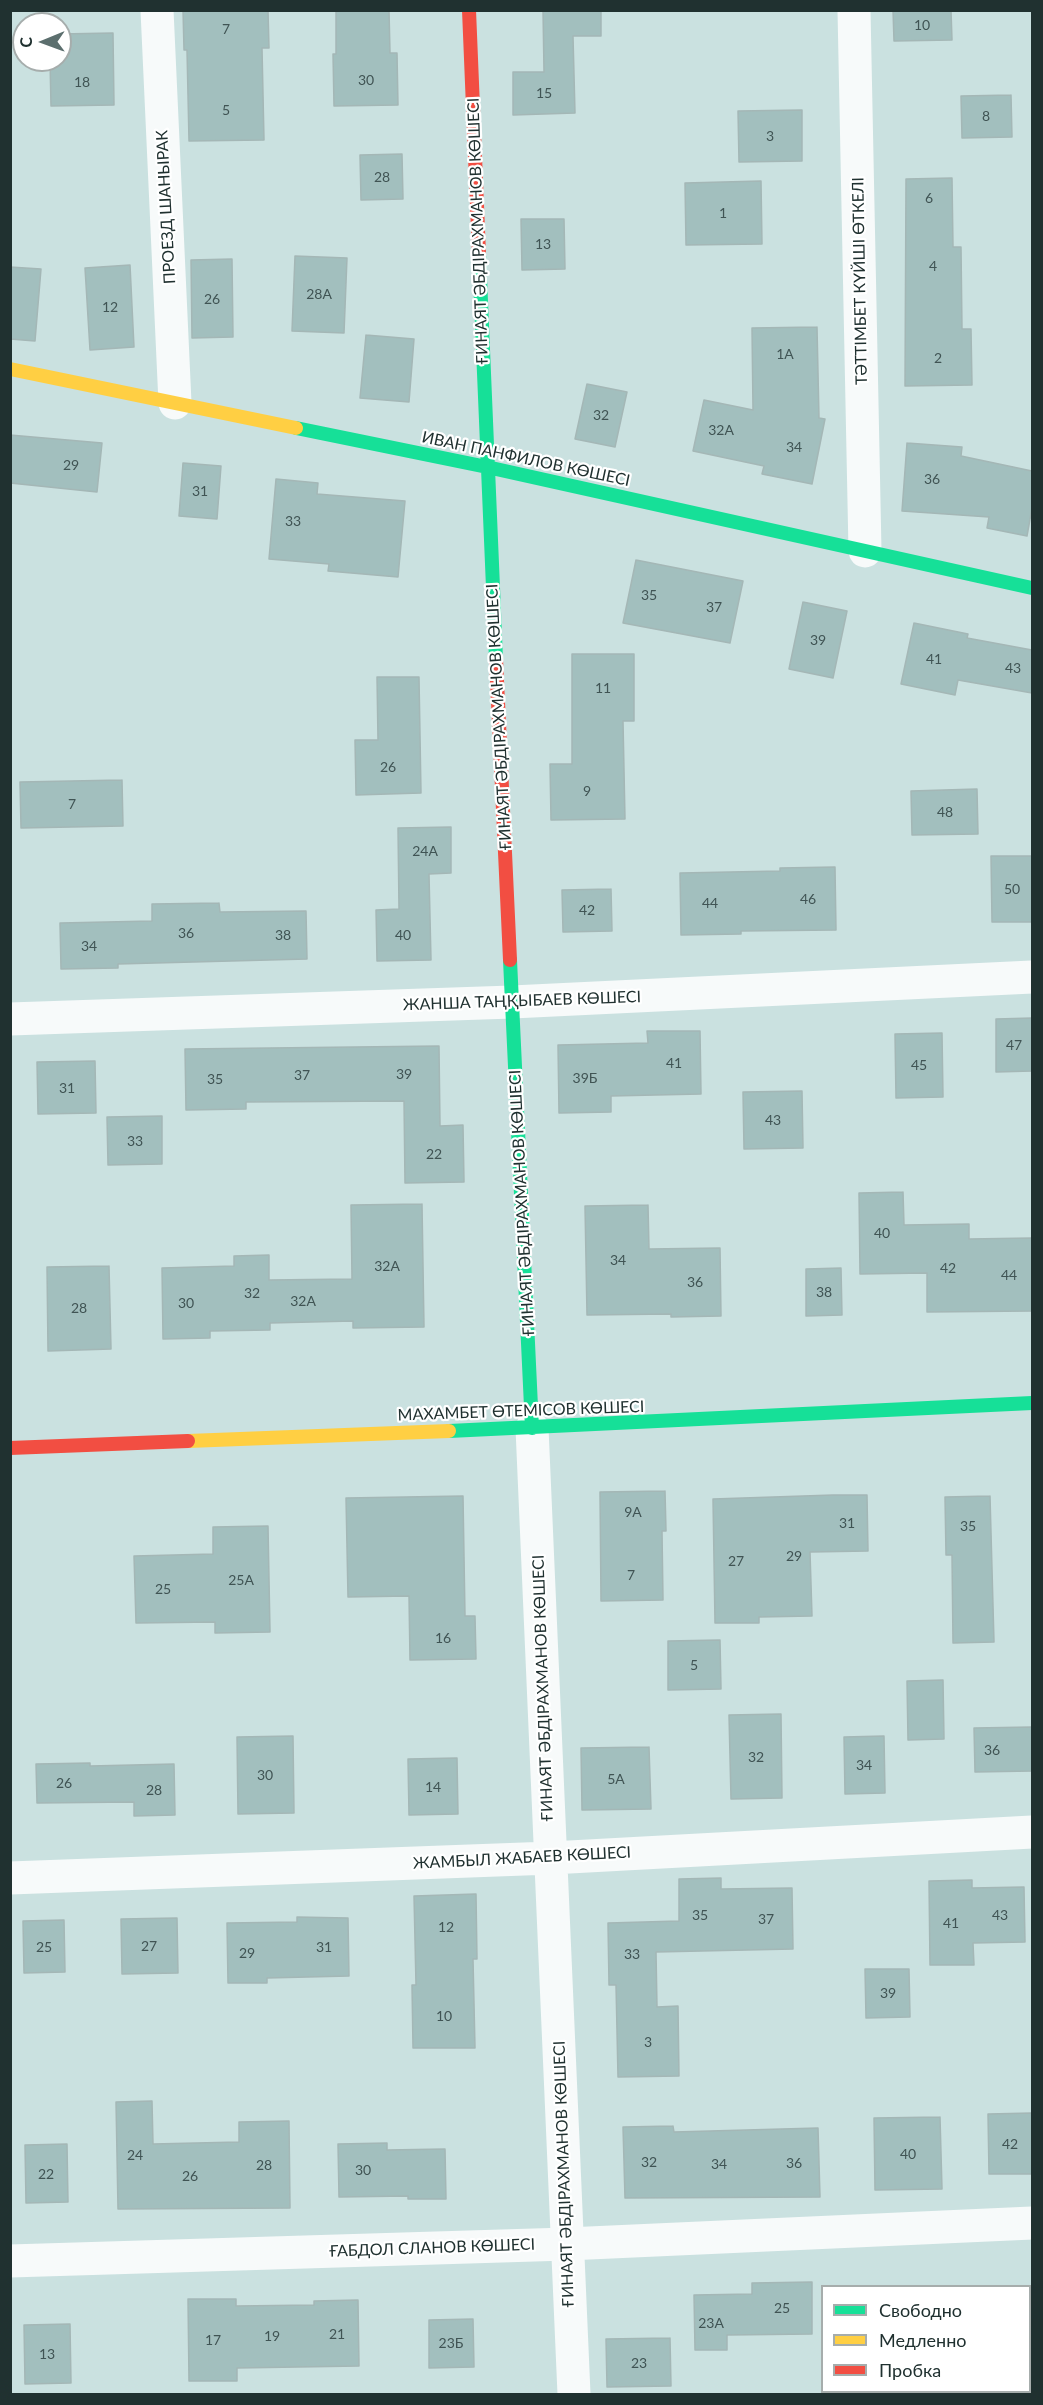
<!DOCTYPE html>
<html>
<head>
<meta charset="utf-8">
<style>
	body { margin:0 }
	#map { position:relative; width:1043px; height:2405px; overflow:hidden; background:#cae1e0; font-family:Lato,sans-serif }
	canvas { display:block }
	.frame { position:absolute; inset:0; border:12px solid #203130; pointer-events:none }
	.legend { position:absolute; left:821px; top:2285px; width:210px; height:108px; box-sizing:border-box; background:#fff; border:2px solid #a6adac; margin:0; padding:8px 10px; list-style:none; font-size:18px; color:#203130 }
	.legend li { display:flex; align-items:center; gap:12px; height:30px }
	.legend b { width:30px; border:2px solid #a6adac }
	.north { position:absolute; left:12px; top:12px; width:60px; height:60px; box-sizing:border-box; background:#fff; border:2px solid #a6adac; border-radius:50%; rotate:269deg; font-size:16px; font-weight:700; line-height:24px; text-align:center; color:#203130 }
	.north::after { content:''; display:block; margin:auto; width:21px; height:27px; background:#5c6f6e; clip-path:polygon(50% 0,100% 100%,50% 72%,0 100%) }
</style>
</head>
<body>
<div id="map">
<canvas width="1043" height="2405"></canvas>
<div class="frame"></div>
<ul class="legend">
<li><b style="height:8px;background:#16e098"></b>Свободно</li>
<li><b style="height:8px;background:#ffcf43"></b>Медленно</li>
<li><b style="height:8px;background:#f24e42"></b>Пробка</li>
</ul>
<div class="north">С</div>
</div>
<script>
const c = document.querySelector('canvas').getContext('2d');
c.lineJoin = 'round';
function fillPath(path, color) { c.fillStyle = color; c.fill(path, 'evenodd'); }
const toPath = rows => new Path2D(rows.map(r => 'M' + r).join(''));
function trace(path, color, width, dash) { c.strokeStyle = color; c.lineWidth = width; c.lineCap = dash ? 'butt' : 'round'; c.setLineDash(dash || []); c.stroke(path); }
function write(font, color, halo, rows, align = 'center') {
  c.font = font + ' Lato,sans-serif'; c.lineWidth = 4.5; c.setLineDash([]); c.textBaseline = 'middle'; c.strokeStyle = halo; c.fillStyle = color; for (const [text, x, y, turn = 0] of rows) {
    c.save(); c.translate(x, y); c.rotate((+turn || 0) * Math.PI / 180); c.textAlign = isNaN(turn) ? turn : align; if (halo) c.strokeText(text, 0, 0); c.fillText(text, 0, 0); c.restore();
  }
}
const building = toPath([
	[183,10,268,10,269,48,262,48,264,140,189,141,187,50,184,50,183,10],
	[336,10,389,10,390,53,397,53,398,105,334,106,333,54,336,54,336,10],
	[543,10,601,10,601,36,573,36,575,113,513,115,513,72,544,72,543,10],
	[893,10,951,10,952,40,894,41,893,10],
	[113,33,114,105,51,106,50,60,60,60,60,34,113,33],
	[1011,95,1012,137,962,138,961,96,1011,95],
	[802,110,802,161,739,162,738,111,802,110],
	[402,154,403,199,361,200,360,155,402,154],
	[952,178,953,247,961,247,962,329,971,329,972,385,905,386,906,179,952,178],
	[761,181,762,244,686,245,685,183,761,181],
	[521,219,564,219,565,269,522,270,521,219],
	[295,256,347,258,344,333,292,331,295,256],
	[232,259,233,337,192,338,191,260,232,259],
	[130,265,134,347,90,350,85,268,130,265],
	[10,267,41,269,35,341,10,339,10,267],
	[817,327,819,418,825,419,812,484,762,474,764,466,693,451,704,400,753,410,752,328,817,327],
	[366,335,414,339,409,402,360,398,366,335],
	[587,384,627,392,615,447,575,439,587,384],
	[10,435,102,443,97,492,10,483,10,435],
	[907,443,962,447,961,456,1032,471,1032,508,1027,536,987,528,989,517,902,511,907,443],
	[183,463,221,466,217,519,179,516,183,463],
	[276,479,318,483,317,494,405,501,398,577,328,571,329,564,269,559,276,479],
	[636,560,743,581,730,643,623,623,636,560],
	[803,602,847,611,833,678,789,669,803,602],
	[914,623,968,634,967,638,1032,650,1032,693,958,680,955,695,901,684,914,623],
	[572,654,634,654,634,721,623,721,625,819,551,820,550,764,572,764,572,654],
	[377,677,419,677,421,793,356,795,355,740,378,740,377,677],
	[122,780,123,826,21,828,20,782,122,780],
	[977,789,978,834,912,835,911,791,977,789],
	[451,827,451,873,429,874,431,960,377,961,376,910,399,909,398,828,451,827],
	[991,856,1032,856,1032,922,992,922,991,856],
	[835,867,836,930,741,931,741,934,681,935,680,873,780,871,780,868,835,867],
	[611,889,612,931,563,932,562,890,611,889],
	[219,903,220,912,306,911,307,959,118,964,118,968,61,969,60,923,152,921,152,904,219,903],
	[1032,1018,1032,1071,996,1072,996,1019,1032,1018],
	[647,1031,700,1031,701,1094,611,1096,611,1112,559,1113,558,1045,648,1043,647,1031],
	[942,1033,943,1097,896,1098,895,1034,942,1033],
	[439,1046,440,1126,463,1125,464,1182,405,1183,404,1101,246,1102,246,1109,186,1110,185,1049,439,1046],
	[95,1061,96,1113,38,1114,37,1062,95,1061],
	[802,1091,803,1148,744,1149,743,1092,802,1091],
	[162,1116,162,1164,108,1165,107,1117,162,1116],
	[903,1192,904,1225,969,1224,969,1239,1032,1238,1032,1311,927,1312,927,1273,860,1274,859,1193,903,1192],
	[422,1204,424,1327,353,1328,353,1321,270,1323,270,1330,210,1331,210,1338,163,1339,162,1268,234,1266,234,1256,269,1255,269,1280,352,1279,351,1205,422,1204],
	[648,1205,649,1249,720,1248,721,1316,671,1317,671,1314,587,1315,585,1206,648,1205],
	[109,1266,111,1349,48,1351,47,1267,109,1266],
	[841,1268,842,1315,806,1316,806,1269,841,1268],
	[665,1491,666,1531,662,1531,663,1600,601,1601,600,1492,665,1491],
	[833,1495,867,1495,868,1551,810,1552,812,1616,759,1617,759,1623,715,1623,713,1499,833,1495],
	[463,1496,465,1616,475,1616,476,1659,410,1660,409,1596,348,1597,346,1498,463,1496],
	[990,1496,994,1642,953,1643,952,1555,946,1555,945,1497,990,1496],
	[268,1526,270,1632,215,1633,215,1622,136,1623,134,1556,213,1554,213,1527,268,1526],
	[720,1640,721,1689,668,1690,668,1641,720,1640],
	[943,1680,944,1739,908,1740,907,1681,943,1680],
	[781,1714,782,1798,731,1799,729,1715,781,1714],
	[1032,1727,1032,1771,975,1772,974,1728,1032,1727],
	[293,1736,294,1813,238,1814,237,1737,293,1736],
	[884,1736,885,1793,845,1794,844,1737,884,1736],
	[649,1747,651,1809,582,1810,581,1748,649,1747],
	[457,1758,458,1814,409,1815,408,1759,457,1758],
	[90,1763,90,1766,174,1764,175,1815,134,1816,134,1802,37,1803,36,1764,90,1763],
	[721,1878,721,1889,792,1888,793,1949,656,1952,657,2007,678,2006,679,2076,618,2077,616,1985,609,1985,608,1923,679,1921,679,1879,721,1878],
	[972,1880,972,1888,1024,1887,1025,1942,973,1943,974,1965,930,1965,929,1881,972,1880],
	[476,1894,477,1959,473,1959,475,2048,413,2048,412,1985,416,1985,414,1896,476,1894],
	[297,1917,348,1918,349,1976,267,1978,267,1983,228,1983,227,1923,297,1922,297,1917],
	[177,1918,178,1973,122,1974,121,1919,177,1918],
	[64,1920,65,1972,24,1973,23,1921,64,1920],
	[865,1969,909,1969,910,2017,866,2018,865,1969],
	[152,2101,153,2144,239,2142,239,2122,289,2121,290,2208,118,2209,116,2102,152,2101],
	[1032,2113,1032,2174,989,2174,988,2114,1032,2113],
	[940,2117,942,2189,875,2190,874,2118,940,2117],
	[673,2126,674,2132,818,2128,820,2197,625,2198,623,2127,673,2126],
	[387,2143,387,2150,445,2149,446,2199,408,2199,408,2196,339,2197,338,2144,387,2143],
	[67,2144,68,2202,26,2203,25,2145,67,2144],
	[812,2282,812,2334,727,2335,727,2350,695,2350,694,2295,752,2294,752,2283,812,2282],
	[188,2299,236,2299,236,2306,314,2305,314,2301,358,2300,359,2366,237,2368,237,2381,189,2381,188,2299],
	[473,2319,474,2367,429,2368,429,2320,473,2319],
	[70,2324,71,2383,25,2384,24,2325,70,2324],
	[670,2338,671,2386,607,2387,606,2339,670,2338]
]);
fillPath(building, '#a2bfbe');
trace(building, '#a4b7b6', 1.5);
trace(toPath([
	[157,10,175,403],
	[854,10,865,551],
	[10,1019,512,1002,1032,977],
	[532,1428,574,2394],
	[10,1878,551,1858,1032,1832],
	[10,2261,567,2244,1032,2223]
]), '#f7fafa', 33);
trace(toPath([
	[479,254,496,659],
	[296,428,487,467,1032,588],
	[510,960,532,1428],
	[449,1431,1032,1403]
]), '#16e098', 14);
trace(toPath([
	[10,369,296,428],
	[188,1441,449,1431]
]), '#ffcf43', 14);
trace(toPath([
	[469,10,479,254],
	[496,659,510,960],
	[10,1448,188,1441]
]), '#f24e42', 14);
write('14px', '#405454', null, [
	["10",922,25],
	["7",226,29],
	["30",366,80],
	["18",82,82],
	["15",544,93],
	["5",226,110],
	["8",986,116],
	["3",770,136],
	["28",382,177],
	["6",929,198],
	["1",723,213],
	["13",543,244],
	["4",933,266],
	["28А",319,294],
	["26",212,299],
	["12",110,307],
	["1А",785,354],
	["2",938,358],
	["32",601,415],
	["32А",721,430],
	["34",794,447],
	["29",71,465],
	["36",932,479],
	["31",200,491],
	["33",293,521],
	["35",649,595],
	["37",714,607],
	["39",818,640],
	["41",934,659],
	["43",1013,668],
	["11",603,688],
	["26",388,767],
	["9",587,791],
	["7",72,804],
	["48",945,812],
	["24А",425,851],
	["50",1012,889],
	["46",808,899],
	["44",710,903],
	["42",587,910],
	["36",186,933],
	["38",283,935],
	["40",403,935],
	["34",89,946],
	["47",1014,1045],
	["41",674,1063],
	["45",919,1065],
	["39",404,1074],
	["37",302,1075],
	["39Б",585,1078],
	["35",215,1079],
	["31",67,1088],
	["43",773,1120],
	["33",135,1141],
	["22",434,1154],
	["40",882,1233],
	["34",618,1260],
	["32А",387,1266],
	["42",948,1268],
	["44",1009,1275],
	["36",695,1282],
	["38",824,1292],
	["32",252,1293],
	["32А",303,1301],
	["30",186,1303],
	["28",79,1308],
	["9А",633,1512],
	["31",847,1523],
	["35",968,1526],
	["29",794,1556],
	["27",736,1561],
	["7",631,1575],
	["25А",241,1580],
	["25",163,1589],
	["16",443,1638],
	["5",694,1665],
	["36",992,1750],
	["32",756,1757],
	["34",864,1765],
	["30",265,1775],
	["5А",616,1779],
	["26",64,1783],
	["14",433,1787],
	["28",154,1790],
	["35",700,1915],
	["43",1000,1915],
	["37",766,1919],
	["41",951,1923],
	["12",446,1927],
	["27",149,1946],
	["25",44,1947],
	["31",324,1947],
	["29",247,1953],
	["33",632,1954],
	["39",888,1993],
	["10",444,2016],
	["3",648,2042],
	["42",1010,2144],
	["40",908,2154],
	["24",135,2155],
	["32",649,2162],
	["36",794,2163],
	["34",719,2164],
	["28",264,2165],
	["30",363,2170],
	["22",46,2174],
	["26",190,2176],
	["25",782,2308],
	["23А",711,2323],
	["21",337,2334],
	["19",272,2336],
	["17",213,2340],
	["23Б",451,2343],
	["13",47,2354],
	["23",639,2363]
]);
write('16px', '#203130', '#fff', [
	["ПРОЕЗД ШАНЫРАК",166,207,-93],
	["ҒИНАЯТ ӘБДІРАХМАНОВ КӨШЕСІ",478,231,-92],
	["ТӘТТІМБЕТ КҮЙШІ ӨТКЕЛІ",860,281,-91],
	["ИВАН ПАНФИЛОВ КӨШЕСІ",526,459,12],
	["ҒИНАЯТ ӘБДІРАХМАНОВ КӨШЕСІ",499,717,-93],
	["ЖАНША ТАҢҚЫБАЕВ КӨШЕСІ",522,1001,-2],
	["ҒИНАЯТ ӘБДІРАХМАНОВ КӨШЕСІ",522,1203,-93],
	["МАХАМБЕТ ӨТЕМІСОВ КӨШЕСІ",521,1411,-2],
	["ҒИНАЯТ ӘБДІРАХМАНОВ КӨШЕСІ",543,1688,-92],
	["ЖАМБЫЛ ЖАБАЕВ КӨШЕСІ",522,1858,-3],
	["ҒИНАЯТ ӘБДІРАХМАНОВ КӨШЕСІ",564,2174,-92],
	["ҒАБДОЛ СЛАНОВ КӨШЕСІ",432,2248,-2]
]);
</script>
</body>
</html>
